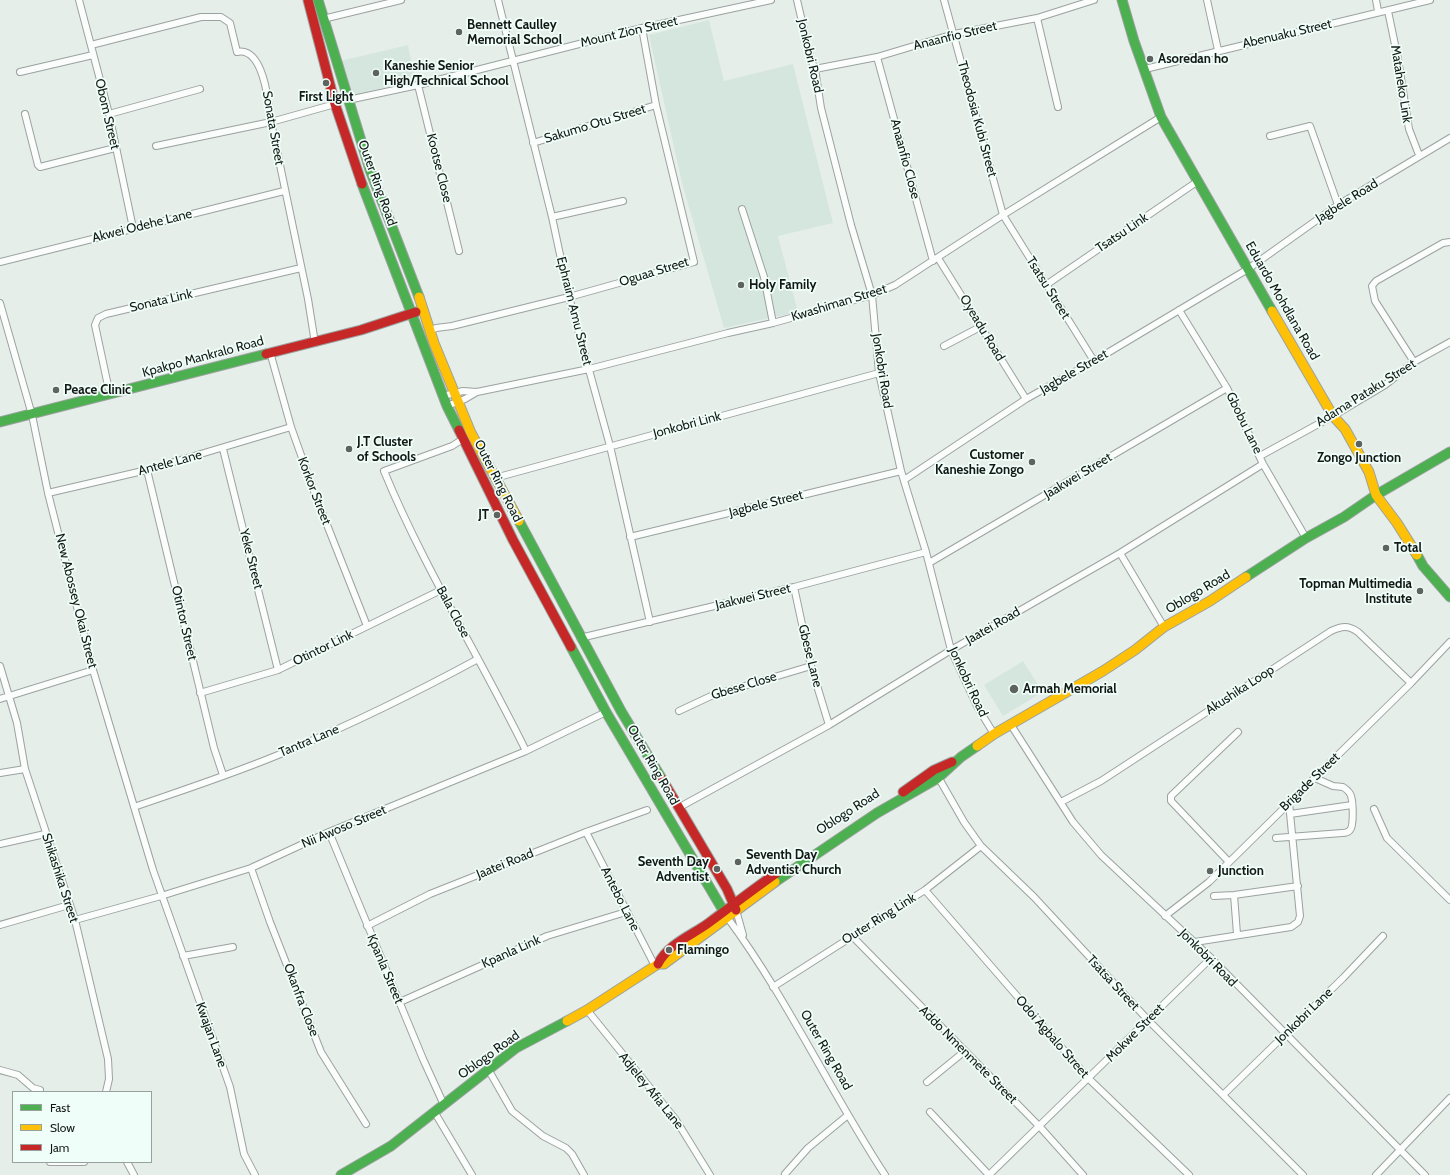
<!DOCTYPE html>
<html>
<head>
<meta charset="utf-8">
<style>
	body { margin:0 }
	#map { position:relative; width:1450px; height:1175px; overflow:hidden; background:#e6eeea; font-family:Cabin,sans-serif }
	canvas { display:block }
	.legend { position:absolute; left:12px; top:1091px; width:140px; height:72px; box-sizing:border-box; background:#effef8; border:1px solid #97a29e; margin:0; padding:5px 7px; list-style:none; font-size:12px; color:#131816 }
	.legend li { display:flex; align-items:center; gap:8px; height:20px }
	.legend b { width:20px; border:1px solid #97a29e }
</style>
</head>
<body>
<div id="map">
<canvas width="1450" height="1175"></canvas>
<ul class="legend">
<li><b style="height:5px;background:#4caf50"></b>Fast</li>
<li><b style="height:5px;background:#ffc107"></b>Slow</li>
<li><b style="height:5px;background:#c62828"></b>Jam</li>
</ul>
</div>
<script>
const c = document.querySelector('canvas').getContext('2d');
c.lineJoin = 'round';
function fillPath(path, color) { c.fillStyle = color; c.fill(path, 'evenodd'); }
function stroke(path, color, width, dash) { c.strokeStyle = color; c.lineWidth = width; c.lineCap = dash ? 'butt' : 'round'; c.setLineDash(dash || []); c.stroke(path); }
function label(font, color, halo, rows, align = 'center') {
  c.font = font + ' Cabin,sans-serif'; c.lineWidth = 3.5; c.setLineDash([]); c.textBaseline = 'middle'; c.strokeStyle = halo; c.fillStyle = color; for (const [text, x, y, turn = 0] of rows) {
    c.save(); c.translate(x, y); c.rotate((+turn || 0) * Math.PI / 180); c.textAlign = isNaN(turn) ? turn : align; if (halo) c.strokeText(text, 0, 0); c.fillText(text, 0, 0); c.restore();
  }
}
fillPath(new Path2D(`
	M709,20L724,81L793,64L833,223L778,236L798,312L724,328L682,183L649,35Z
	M408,45L415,80L351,96L340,61Z
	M1023,661L1043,692L1003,716L984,685Z`), '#d5e6df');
const street = new Path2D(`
	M79,0L109,114L133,228
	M498,0L552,217L569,297L610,446L650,622
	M797,0L811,60L815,69L821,108L851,225L872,295L879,373L901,471L926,552L951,650L978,708L994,734
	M944,0L1003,215L1094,361
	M1207,0L1218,50
	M1376,0L1378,11
	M1388,11L1398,59L1409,129L1419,155
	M1037,18L1058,107
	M323,19L401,0
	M91,45L201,17H221L230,23L237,52C264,46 269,105 271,122L308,299L315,343
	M877,57L933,261
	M815,69L877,57L954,34L1037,18L1094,0
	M1145,69L1430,0
	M20,72L93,55
	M418,85L459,251
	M348,100L418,85L642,28L771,0
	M25,114L38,165L40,167L115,148
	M109,114L200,89
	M1270,136L1310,126L1338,205
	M533,143L656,105
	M156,146L271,122L335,104
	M742,209L764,277L773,323
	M552,217L623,201
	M938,258L1026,399
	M0,262L284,191
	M1046,285L1198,181
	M0,303L32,415L48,493L93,670L153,870L230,1087L244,1154L255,1175
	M1179,310L1227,388L1263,464L1306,538
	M430,331L436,328L452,326L569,297L694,262L656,105L642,28
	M944,346L982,326
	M270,352L291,427L316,497L367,626
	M1414,362L1375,301L1372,286L1376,281L1443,243L1450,242
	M110,395L95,325L98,318L106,314L301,268
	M443,396L463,391L477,392L589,369L728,333L773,323L872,295L895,285L1003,215L1161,117
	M447,406L465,399L477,392
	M463,439L452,446L384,471C424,568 480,657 526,751
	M223,449L278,670
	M1260,456L1333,416L1385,385L1414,362L1450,342
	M147,470L214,748L223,775
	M495,478L879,373
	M904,480L1026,399L1094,361L1248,269L1338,205L1450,138
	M48,493L147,470L291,427
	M630,537L901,471
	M1120,553L1164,627
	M929,563L1227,388
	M794,587L811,666L829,725
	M580,638L794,587L926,552
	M0,666L17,723L25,769L75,920L108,1059L109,1079L106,1092
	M200,693L278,670L441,590
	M0,699L93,670
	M679,711L711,696L811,666
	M1011,725L1073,822L1101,855L1211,958L1425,1175
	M0,773L25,769
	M937,775L964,822L981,846L1034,897L1148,1020L1303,1175
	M1061,802L1101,781L1331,631C1342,626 1348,625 1358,632L1411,683
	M134,807C186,789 239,772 290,750C354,723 417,692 478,659
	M678,808L829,725L951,650L1120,553L1263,464
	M1374,809L1387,838L1450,900
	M1290,814L1352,805
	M329,832L423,1059L444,1105
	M586,832L655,966
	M1276,838L1342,833C1345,833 1348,833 1350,830C1354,826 1353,802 1351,796C1350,792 1346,789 1343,787L1333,786L1315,778
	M0,844L45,834
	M1229,862L1171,801V796L1238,732
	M251,868L270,922L321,1052L366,1124
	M925,890L1089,1079L1189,1175
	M1234,895L1237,934
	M1214,896L1234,895L1298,886
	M736,910L743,935
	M1165,916L1209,882L1411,683L1450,642
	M727,917C787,998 830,1091 885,1175
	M75,920L161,896L251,868L329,832L526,751L606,712
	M0,925L69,905
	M367,926L430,894L586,832L647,810
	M852,936L1040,1127L1083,1175
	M1195,942L1291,927L1298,922L1300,916L1289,803
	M183,956L233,947
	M773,987L925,890L981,846
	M400,1002L547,936L626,912
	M587,1010L676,1120L710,1175
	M488,1069L512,1111L543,1136L566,1148L572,1154L584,1175
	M0,1070L18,1075L33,1088L40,1090
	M927,1082L965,1051
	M1223,1095L1343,978L1383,936
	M930,1112L989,1175
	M435,1113L472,1175
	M50,1162H84
	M127,1162L134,1175
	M785,1174L808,1148L848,1115
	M989,1175L1211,958
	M1376,1175L1450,1098`);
const fast = new Path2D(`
	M318,0L370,170L419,297
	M1122,0L1134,41L1161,117L1272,311
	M362,184L447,406L459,430
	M0,422L266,354
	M519,521L621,711L662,779
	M1417,555L1423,566L1450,597
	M1246,577L1306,538L1344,517L1376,495L1450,452
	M571,647L606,712L727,917
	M775,882L877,813L938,778L961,757L977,746
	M341,1175L391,1146L516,1048L567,1021`);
const slow = new Path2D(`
	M419,297L434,343L471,433L519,521
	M1272,311L1333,416L1345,429L1369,472L1376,495L1397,523L1417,555
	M977,746L994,734L1103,671L1135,650L1164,627L1210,601L1246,577
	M567,1021L587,1010L658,964H664L775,882`);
const jam = new Path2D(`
	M308,0L335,104L362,184
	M266,354L361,330L416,312
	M459,430L513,540L571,647
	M662,779L727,889L736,910
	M903,792L934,770L952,762
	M658,964C669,943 693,935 710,922C733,905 755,888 778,872`);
stroke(street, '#9ba29f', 8);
stroke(fast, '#9ba29f', 11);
stroke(slow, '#9ba29f', 11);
stroke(jam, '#9ba29f', 11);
stroke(street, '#fbfcfc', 6);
stroke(fast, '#4caf50', 9);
stroke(slow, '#ffc107', 9);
stroke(jam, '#c62828', 9);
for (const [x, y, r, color] of [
	[459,32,4,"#5d6360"],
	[1150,59,4,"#5d6360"],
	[376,73,4,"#5d6360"],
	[326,83,4,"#5d6360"],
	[741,285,4,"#5d6360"],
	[56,390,4,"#5d6360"],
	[1359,444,4,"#5d6360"],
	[349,449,4,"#5d6360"],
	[1032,462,4,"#5d6360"],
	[497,515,4,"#5d6360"],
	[1386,548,4,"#5d6360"],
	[1420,591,4,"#5d6360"],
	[1014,689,5,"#5d6360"],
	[738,862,4,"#5d6360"],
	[717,869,4,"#5d6360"],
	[1210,871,4,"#5d6360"],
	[669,950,4,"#5d6360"]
]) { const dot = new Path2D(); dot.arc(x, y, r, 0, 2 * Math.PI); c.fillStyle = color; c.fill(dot); stroke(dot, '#effef8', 1.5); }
label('bold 13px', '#131816', '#effef8', [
	["Bennett Caulley",467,25],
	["Memorial School",467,40],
	["Asoredan ho",1158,59],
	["Kaneshie Senior",384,66],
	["High/Technical School",384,81],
	["First Light",326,97,"center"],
	["Holy Family",749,285],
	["Peace Clinic",64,390],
	["J.T Cluster",357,442],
	["of Schools",357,457],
	["Customer",1024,455,"right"],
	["Kaneshie Zongo",1024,470,"right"],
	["Zongo Junction",1359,458,"center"],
	["JT",489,515,"right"],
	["Total",1394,548],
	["Topman Multimedia",1412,584,"right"],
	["Institute",1412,599,"right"],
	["Armah Memorial",1023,689],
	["Seventh Day",746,855],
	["Adventist Church",746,870],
	["Seventh Day",709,862,"right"],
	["Adventist",709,877,"right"],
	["Junction",1218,871],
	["Flamingo",677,950]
], 'left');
label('13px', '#131816', '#effef8', [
	["Mount Zion Street",629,32,-13],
	["Abenuaku Street",1287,34,-13],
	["Anaanfio Street",955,36,-14],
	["Jonkobri Road",810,56,77],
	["Mataheko Link",1401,84,81],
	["Obom Street",107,114,77],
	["Theodosia Kubi Street",977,119,75],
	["Sakumo Otu Street",595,124,-17],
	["Sonata Street",273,128,80],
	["Anaanfio Close",905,159,75],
	["Kootse Close",439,168,76],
	["Outer Ring Road",377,183,70],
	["Jagbele Road",1347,201,-32],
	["Akwei Odehe Lane",142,226,-14],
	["Tsatsu Link",1122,233,-34],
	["Oguaa Street",654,272,-17],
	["Tsatsu Street",1048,288,58],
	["Sonata Link",161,301,-13],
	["Eduardo Mohdlana Road",1282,301,60],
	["Kwashiman Street",839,303,-17],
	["Ephraim Amu Street",574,311,76],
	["Oyeadu Road",982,328,59],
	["Kpakpo Mankralo Road",203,357,-15],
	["Jonkobri Road",882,371,81],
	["Jagbele Street",1074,372,-30],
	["Adama Pataku Street",1366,393,-32],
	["Gbobu Lane",1244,423,64],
	["Jonkobri Link",687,425,-15],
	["Antele Lane",170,463,-15],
	["Jaakwei Street",1078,476,-31],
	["Outer Ring Road",498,481,63],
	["Korkor Street",314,491,69],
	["Jagbele Street",766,504,-14],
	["Yeke Street",251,559,76],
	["Oblogo Road",1198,592,-31],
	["Jaakwei Street",753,597,-13],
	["New Abossey Okai Street",76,601,76],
	["Bala Close",453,612,62],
	["Otintor Street",184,623,77],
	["Jaatei Road",993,626,-30],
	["Otintor Link",323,648,-26],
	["Gbese Lane",810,656,76],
	["Jonkobri Road",968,682,65],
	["Gbese Close",744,686,-17],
	["Akushika Loop",1240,690,-33],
	["Tantra Lane",309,741,-23],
	["Outer Ring Road",653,765,60],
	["Brigade Street",1310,782,-44],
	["Oblogo Road",848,812,-33],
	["Nii Awoso Street",344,827,-23],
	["Jaatei Road",505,864,-22],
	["Shikashika Street",60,878,72],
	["Antebo Lane",620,899,63],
	["Outer Ring Link",879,919,-32],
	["Kpanla Link",511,952,-24],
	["Jonkobri Road",1208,958,45],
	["Kpanla Street",385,969,67],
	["Tsatsa Street",1113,983,47],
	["Okanfra Close",301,1000,69],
	["Jonkobri Lane",1304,1016,-44],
	["Mokwe Street",1135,1033,-45],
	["Kwajan Lane",211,1035,70],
	["Odoi Agbalo Street",1052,1037,49],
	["Outer Ring Road",826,1050,60],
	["Oblogo Road",489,1055,-36],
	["Addo Nmenmete Street",968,1055,45],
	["Adjeley Afia Lane",651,1091,51]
]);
</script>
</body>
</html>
